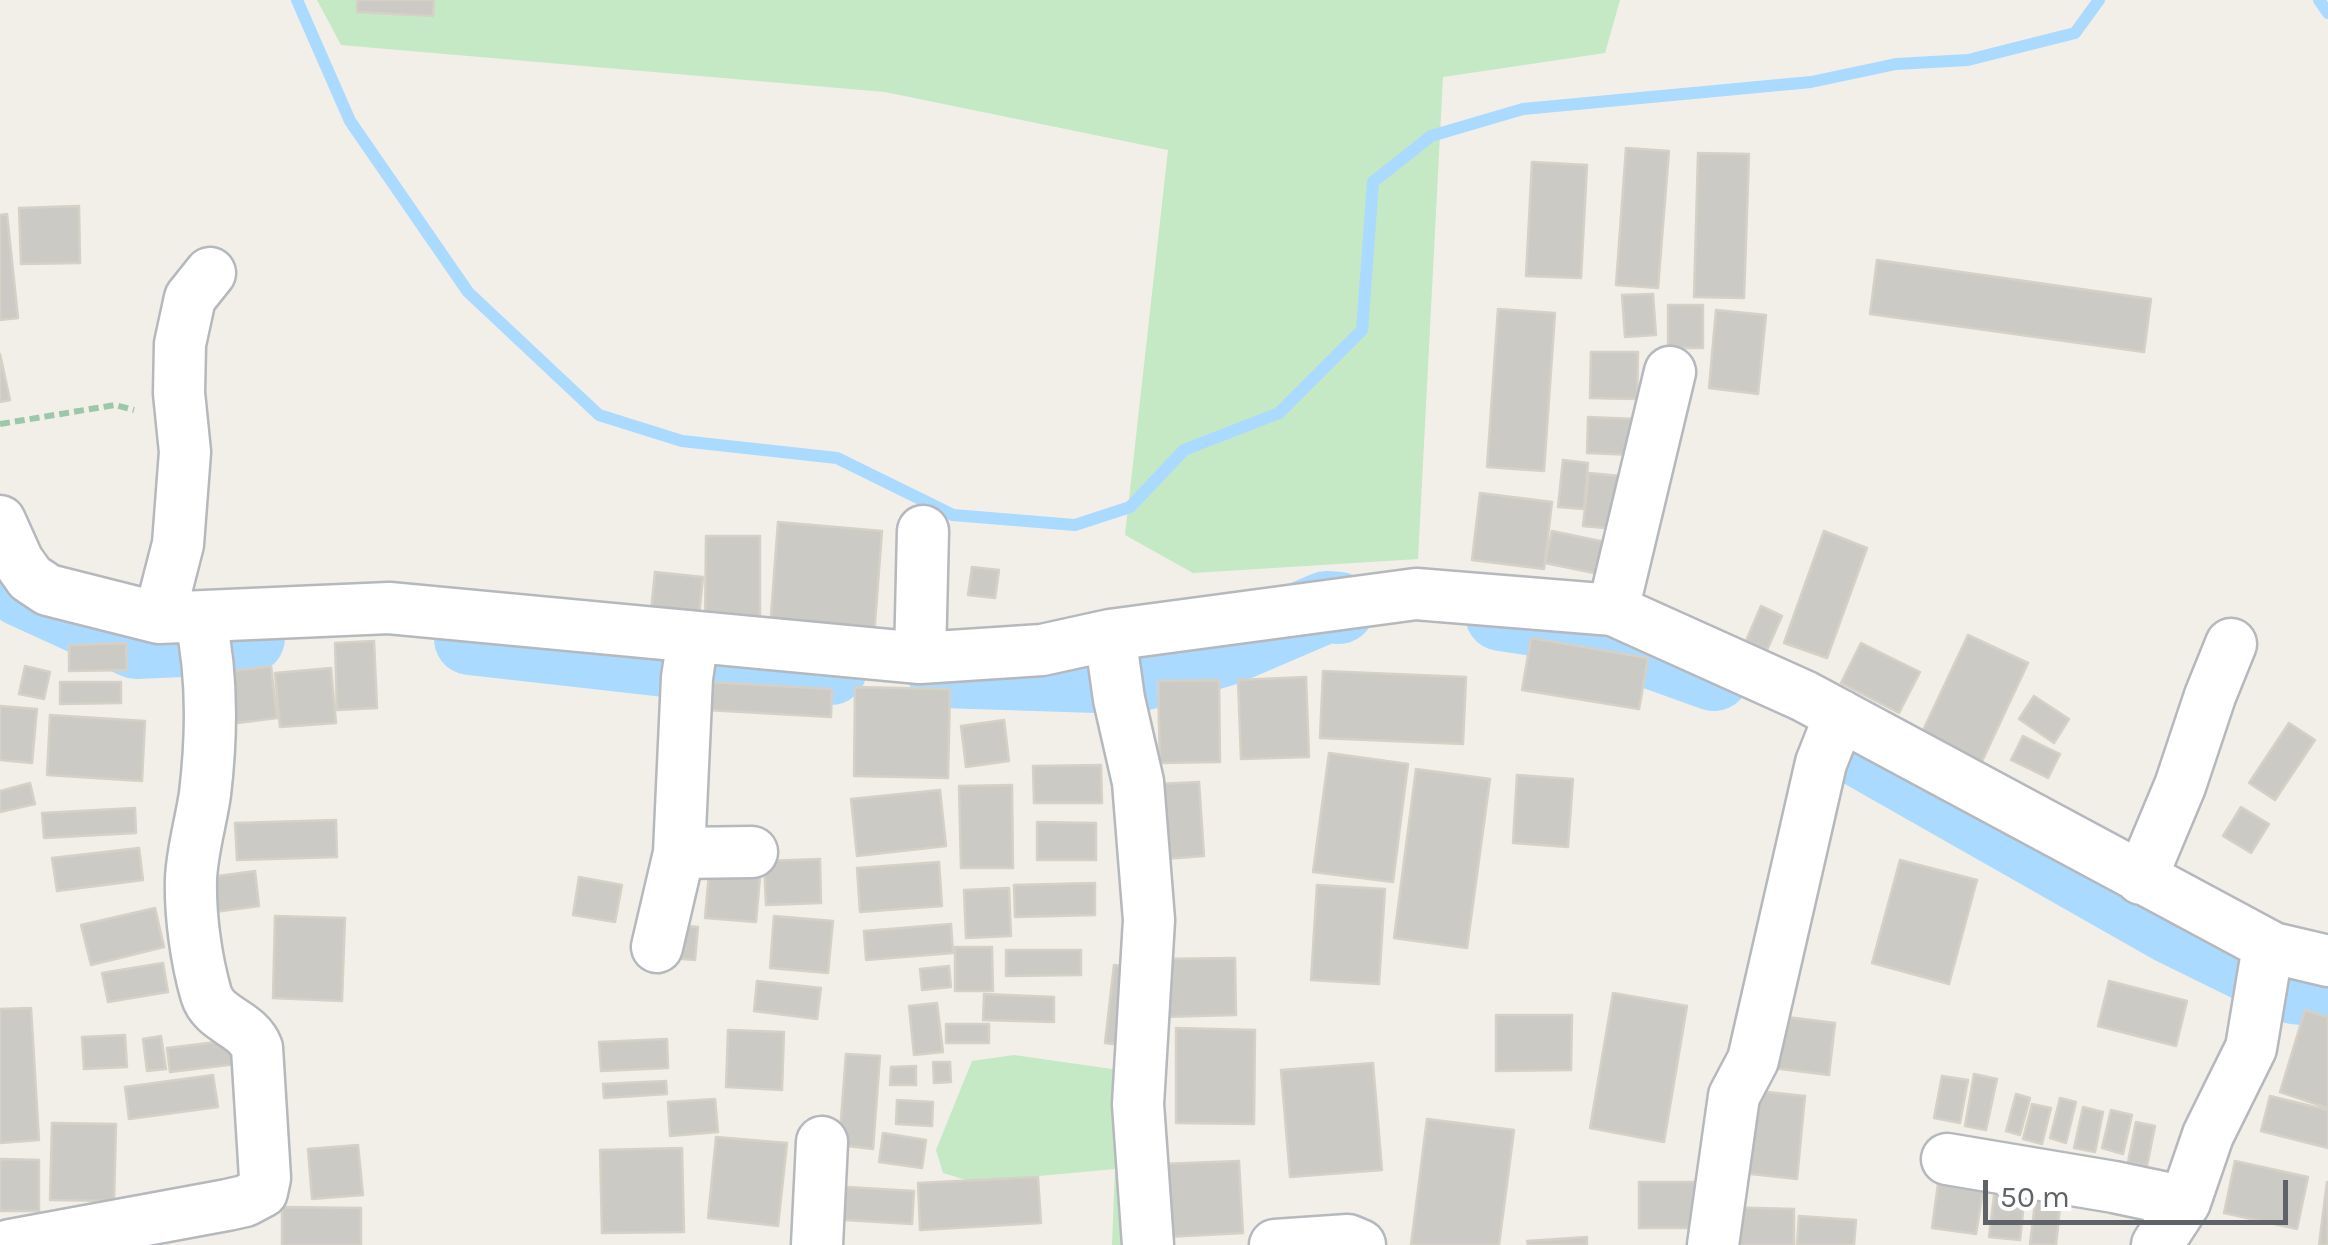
<!DOCTYPE html>
<html>
<head>
<meta charset="utf-8">
<style>
	body { margin:0 }
	#map { position:relative; width:2328px; height:1245px; overflow:hidden; background:#f1efe8; font-family:Karla,sans-serif }
	canvas { display:block }
	.scale { position:absolute; left:1983px; top:1180px; width:305px; height:45px; box-sizing:border-box; border:5px solid #5f6368; border-top:0; padding-left:12px; font-size:30px; line-height:35px; white-space:nowrap; color:#5f6368; -webkit-text-stroke:8px #fff; paint-order:stroke }
</style>
</head>
<body>
<div id="map">
<canvas width="2328" height="1245"></canvas>
<div class="scale">50 m</div>
</div>
<script>
const c = document.querySelector('canvas').getContext('2d');
c.lineJoin = 'round';
function fillPath(path, color) { c.fillStyle = color; c.fill(path, 'evenodd'); }
function stroke(path, color, width, dash) { c.strokeStyle = color; c.lineWidth = width; c.lineCap = dash ? 'butt' : 'round'; c.setLineDash(dash || []); c.stroke(path); }
fillPath(new Path2D(`
	M317,0H1620L1605,53L1443,77L1418,559L1193,573L1125,535L1168,150L885,92L341,45Z
	M1014,1055L1126,1071L1159,1245H1112L1115,1169L973,1182L943,1173L936,1150L972,1061Z`), '#c5e8c5');
stroke(new Path2D(`
	M297,0L350,121L468,292L599,415L682,441L837,458L953,515L1075,525L1130,507L1184,450L1279,413L1362,330L1373,182L1431,136L1523,109L1811,82L1896,64L1968,60L2075,33L2099,0
	M2319,0L2328,13`), '#aadaff', 12);
stroke(new Path2D(`
	M22,591L136,643L249,638
	M1501,615L1580,627L1714,675
	M470,639L692,664L831,669
	M943,672L1097,677L1145,674L1228,649L1326,607L1339,608
	M1849,745L2171,928L2293,988L2328,992`), '#aadaff', 72);
const building = new Path2D(`
	M357,0H434L433,16L357,12Z
	M1626,148L1669,151L1658,288L1616,285Z
	M1698,153L1749,154L1744,298L1694,297Z
	M1532,162L1587,165L1581,278L1526,276Z
	M79,206L80,263L21,264L19,208Z
	M7,214L18,318L0,320V215Z
	M1877,260L2151,299L2144,352L1870,314Z
	M1653,294L1656,335L1625,337L1622,295Z
	M1668,305H1703V348H1668Z
	M1498,309L1555,313L1544,471L1487,467Z
	M1716,310L1766,315L1758,394L1709,388Z
	M1591,352H1638L1637,399L1590,398Z
	M0,354L10,400L0,402Z
	M1588,417L1635,419L1634,455L1587,453Z
	M1563,460L1588,463L1584,509L1558,507Z
	M1589,473L1631,477L1625,530L1583,526Z
	M1480,493L1552,502L1544,569L1472,560Z
	M778,522L882,531L874,636L770,628Z
	M1552,531L1605,542L1599,574L1545,563Z
	M1824,531L1867,548L1827,658L1784,643Z
	M706,536H760V629L705,628Z
	M972,567L999,570L995,598L968,595Z
	M655,572L703,577L698,625L650,620Z
	M1761,606L1782,616L1767,650L1746,641Z
	M1968,635L2028,663L1978,770L1918,741Z
	M1531,638L1648,658L1639,709L1522,690Z
	M374,641L377,708L337,710L335,643Z
	M126,643L127,670L69,671V645Z
	M1861,643L1920,672L1899,713L1841,683Z
	M25,666L50,672L44,699L19,694Z
	M271,666L277,718L222,725L216,673Z
	M331,668L336,723L280,727L275,673Z
	M1323,671L1466,677L1463,744L1320,738Z
	M1306,677L1309,757L1241,759L1238,680Z
	M1219,680L1220,762L1160,763L1158,681Z
	M691,681L832,689L831,717L689,709Z
	M60,682H121V703L60,704Z
	M855,687L950,689L948,778L854,776Z
	M2034,696L2069,719L2054,743L2019,719Z
	M0,706L37,709L32,763L0,760Z
	M50,715L145,721L142,781L47,775Z
	M1004,720L1009,761L966,767L961,726Z
	M2289,723L2315,740L2275,800L2249,783Z
	M2023,736L2060,754L2048,778L2011,760Z
	M1329,753L1408,764L1393,882L1313,872Z
	M1101,765L1102,803H1034L1033,766Z
	M1416,769L1490,779L1467,948L1394,938Z
	M1517,775L1573,779L1568,847L1513,843Z
	M1199,782L1204,856L1164,859L1158,784Z
	M30,783L35,804L0,812V791Z
	M1012,785L1013,868H961L959,786Z
	M940,790L946,846L857,856L851,799Z
	M2241,807L2269,824L2251,853L2223,836Z
	M135,808L136,833L44,838L42,813Z
	M336,820L337,857L237,860L235,823Z
	M1037,822L1096,823V860H1037Z
	M139,848L143,880L57,891L52,858Z
	M820,859L821,903L766,905L764,861Z
	M1900,860L1977,880L1949,984L1872,963Z
	M710,861L761,866L756,922L705,918Z
	M939,862L942,906L860,912L857,868Z
	M255,871L259,906L207,913L203,878Z
	M579,877L622,885L615,922L573,915Z
	M1095,883V915L1015,917L1014,885Z
	M1317,885L1385,889L1379,984L1311,980Z
	M1009,888L1011,936L966,938L964,890Z
	M155,908L164,947L91,965L81,925Z
	M275,916L345,918L342,1001L273,998Z
	M774,916L833,921L828,973L770,968Z
	M951,924L953,953L866,960L864,931Z
	M686,926L698,927L695,960L682,959Z
	M955,947H992L993,991H955Z
	M1006,950H1081V975L1006,976Z
	M1235,958L1236,1015L1160,1017L1159,959Z
	M163,963L168,992L108,1002L102,973Z
	M1114,965L1146,969L1136,1047L1105,1043Z
	M949,966L951,987L922,990L920,969Z
	M757,981L821,988L817,1019L754,1011Z
	M2109,981L2187,1001L2176,1046L2098,1026Z
	M1613,993L1687,1006L1664,1142L1590,1128Z
	M984,994L1054,997V1022L983,1020Z
	M937,1003L943,1052L914,1055L909,1006Z
	M31,1008L39,1140L0,1143V1009Z
	M2305,1010L2328,1017V1108L2280,1092Z
	M1496,1015H1572L1571,1070L1496,1071Z
	M1771,1015L1835,1023L1829,1075L1765,1067Z
	M946,1024H989V1043H946Z
	M1176,1028L1255,1030L1254,1124L1176,1123Z
	M728,1030L784,1032L782,1090L726,1087Z
	M125,1035L127,1067L84,1069L82,1037Z
	M161,1036L166,1069L147,1071L143,1039Z
	M250,1038L253,1062L170,1072L167,1048Z
	M667,1039L668,1068L601,1071L599,1042Z
	M846,1054L880,1056L873,1149L839,1145Z
	M933,1062H950L951,1082L934,1083Z
	M1373,1063L1382,1170L1290,1177L1281,1070Z
	M916,1066V1085H890L891,1067Z
	M1974,1074L1997,1079L1986,1130L1965,1126Z
	M213,1075L218,1107L129,1119L125,1087Z
	M1942,1076L1968,1080L1960,1123L1934,1118Z
	M666,1081L667,1094L604,1098L603,1084Z
	M1749,1090L1805,1096L1797,1179L1742,1173Z
	M2016,1094L2030,1098L2020,1135L2006,1131Z
	M2270,1096L2328,1110V1148L2261,1131Z
	M2060,1098L2076,1102L2066,1143L2050,1138Z
	M715,1099L718,1132L670,1136L668,1102Z
	M897,1100L933,1102L932,1126L896,1124Z
	M2032,1104L2051,1108L2042,1144L2023,1139Z
	M2083,1107L2103,1112L2095,1152L2074,1148Z
	M2111,1110L2132,1115L2123,1154L2102,1148Z
	M1427,1119L1514,1130L1499,1245H1411Z
	M2136,1122L2155,1126L2147,1166L2128,1162Z
	M52,1123L116,1124L114,1201L50,1200Z
	M883,1133L926,1140L922,1168L879,1162Z
	M716,1137L787,1143L778,1226L708,1218Z
	M358,1145L363,1195L312,1199L308,1149Z
	M682,1148L684,1232L602,1233L600,1150Z
	M0,1159L39,1160V1211H0Z
	M1239,1161L1243,1233L1166,1237L1162,1164Z
	M2235,1161L2308,1177L2297,1229L2224,1213Z
	M1038,1177L1041,1223L920,1230L918,1183Z
	M1639,1182H1696L1697,1228H1639Z
	M2327,1182L2328,1245H2319Z
	M1938,1184L1983,1190L1976,1234L1932,1228Z
	M830,1186L914,1191L912,1224L828,1219Z
	M1995,1188L2025,1192L2020,1240L1989,1237Z
	M2036,1195L2061,1198L2056,1245L2030,1244Z
	M282,1207L361,1208V1245H282Z
	M1721,1207L1794,1209V1245H1720Z
	M1799,1216L1856,1220L1854,1245H1797Z
	M1587,1237V1245H1528L1527,1241Z`);
fillPath(building, '#cccac5');
stroke(building, '#d6d1c6', 2.5);
const minor = new Path2D(`
	M0,521L18,561L30,578L48,590L159,618L389,608L920,658L1042,650L1110,635L1416,594L1613,610L1804,696L2273,948L2328,961
	M1613,610L1670,372
	M159,618L178,544L185,452L179,393L180,344L190,298L210,273
	M1110,635L1119,699L1138,782L1149,920L1138,1104L1148,1245
	M920,658L923,531
	M679,853L752,852
	M2141,879L2180,786L2210,696L2231,644
	M657,947L679,853L687,678L693,638
	M1947,1159L2114,1187L2185,1202
	M10,1245L227,1205L245,1201L262,1192L265,1178L257,1048C247,1022 214,1021 206,994C196,959 190,915 191,879C192,851 201,822 205,794C212,735 213,675 200,617
	M817,1245L822,1142
	M1275,1245L1348,1240L1360,1245
	M1713,1245L1734,1096L1753,1060L1821,763L1840,715
	M2157,1245L2185,1202L2208,1135L2251,1048L2265,964L2273,948`);
stroke(minor, '#b5b8bc', 55);
stroke(new Path2D(`
	M0,424L115,405L134,410`), '#9cc7a9', 6, [10, 5]);
stroke(minor, '#fff', 50);
</script>
</body>
</html>
